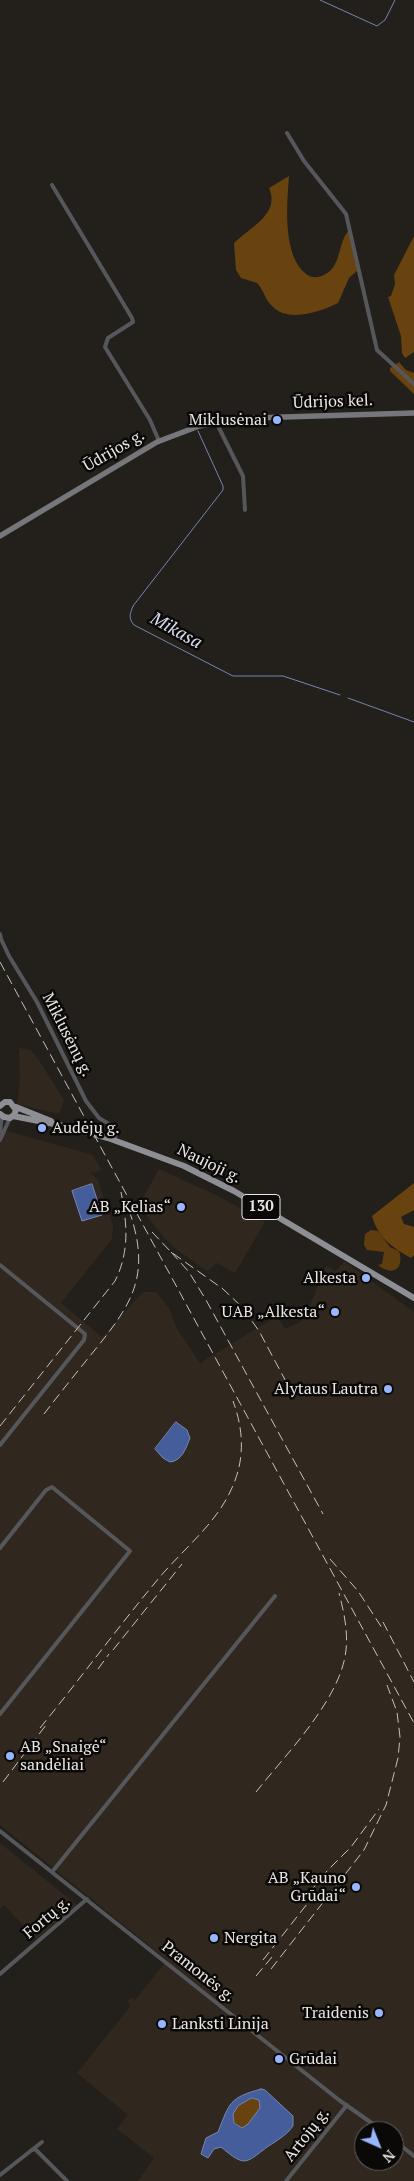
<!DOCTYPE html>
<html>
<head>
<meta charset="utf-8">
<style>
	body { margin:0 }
	#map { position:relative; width:414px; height:2181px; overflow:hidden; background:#231f1b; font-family:"PT Serif",serif }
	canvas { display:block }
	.north { position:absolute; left:354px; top:2121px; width:50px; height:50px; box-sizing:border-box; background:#0b0908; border:1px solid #646260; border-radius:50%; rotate:136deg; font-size:14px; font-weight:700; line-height:20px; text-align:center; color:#eae7e4 }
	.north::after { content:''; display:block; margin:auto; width:18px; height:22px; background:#97b6fd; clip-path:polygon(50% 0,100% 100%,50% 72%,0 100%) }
</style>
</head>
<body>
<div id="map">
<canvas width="414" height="2181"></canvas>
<div class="north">N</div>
</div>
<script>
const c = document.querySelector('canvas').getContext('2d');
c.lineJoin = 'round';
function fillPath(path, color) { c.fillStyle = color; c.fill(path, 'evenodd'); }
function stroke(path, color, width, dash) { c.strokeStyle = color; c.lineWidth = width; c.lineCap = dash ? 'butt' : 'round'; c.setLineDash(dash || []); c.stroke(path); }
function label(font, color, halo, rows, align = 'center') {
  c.font = font + ' "PT Serif",serif'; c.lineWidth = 5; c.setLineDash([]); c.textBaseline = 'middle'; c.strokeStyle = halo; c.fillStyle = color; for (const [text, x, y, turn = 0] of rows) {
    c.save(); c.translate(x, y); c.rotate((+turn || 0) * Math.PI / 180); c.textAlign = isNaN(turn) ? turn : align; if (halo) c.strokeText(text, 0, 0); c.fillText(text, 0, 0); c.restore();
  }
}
fillPath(new Path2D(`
	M19,1048L31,1050L39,1060L64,1100L59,1114L17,1104L20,1080Z
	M0,1129L93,1155L101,1170L94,1173L90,1172L98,1180L113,1226L112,1239L61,1303L102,1337L143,1292H156L169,1308L176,1327L200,1363L277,1316L285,1329L304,1320L326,1266L336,1271L344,1261L414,1312V2181H138L154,2158L117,2129L128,2115L77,2073L129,2008L130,2004L127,2002L131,1997L135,2000L167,1960L0,1825ZM364,2131H394V2161H364Z
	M159,1169L218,1196L265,1222L235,1273L217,1263L207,1271L176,1249L164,1238L139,1205Z
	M0,1843L77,1905L36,1939L4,1905L0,1909Z`), '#30281f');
fillPath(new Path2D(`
	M371,1230L378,1231L390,1247L399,1251C405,1269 392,1277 378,1265L382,1264L384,1252L367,1250L364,1245L365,1234Z`), '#603d0e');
fillPath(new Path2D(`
	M289,176C287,203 282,255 306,274C314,280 323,277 330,271C341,261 340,237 349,231L358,270L349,278L338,303C320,312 288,323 272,306C265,300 264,290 257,283L241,278L236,270L234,243C249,228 281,214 269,188Z
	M414,236V352L405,358L402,353L401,336L388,297L391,296L395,284L394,275Z
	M399,362L406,370L414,373V394L390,371V368Z
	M414,1183V1210L401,1217L404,1224L414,1227V1255L411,1258C392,1247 378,1238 372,1216Z
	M252,2098L259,2100L260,2109L248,2125L242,2128L234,2122L233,2114L238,2106Z`), '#68430f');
const water = new Path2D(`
	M92,1184L102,1215L82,1221L72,1191Z
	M176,1422L187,1430L190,1438C186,1448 182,1461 170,1462L163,1458L155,1449Z
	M261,2089L265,2090L293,2116V2126L289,2131C283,2137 275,2142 267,2147C245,2164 245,2167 221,2147L214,2149L208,2158L201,2154L206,2138L218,2132C230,2102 229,2098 261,2089ZM252,2098L259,2100L260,2108L248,2124L242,2128L234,2123L233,2114L238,2106Z`);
fillPath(water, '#455d9a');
stroke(water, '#7686b0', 1);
stroke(new Path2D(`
	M320,0L377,26L385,20L395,0
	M198,431L223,486V490L133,606C130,614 128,618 134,625L227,673L233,676H283L340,695
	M348,698L414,722`), '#7686b0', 1);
stroke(new Path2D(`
	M287,133L304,161L346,214L377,350L414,384
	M52,185L132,318L133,322L108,338L105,347L150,420L159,441
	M216,422L243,476L245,510
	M0,934L1,939L9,956L37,1002L86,1101L99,1118L114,1127L116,1133L114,1140
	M0,1132L2,1116
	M0,1140L10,1118
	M0,1265L85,1334L84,1340L0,1445
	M0,1548L46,1490L52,1487L130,1551L0,1714
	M0,1831L339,2100L383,2131
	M52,1872L275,1596
	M0,1974L87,1899
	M394,2140L414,2156
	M32,2150L35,2149L67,2181
	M0,2175L42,2142
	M286,2181L347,2105`), '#56575a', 4);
stroke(new Path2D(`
	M0,536L157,442L199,426L252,418L414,413`), '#75777b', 5.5);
stroke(new Path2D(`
	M0,1106L5,1102H10L16,1110L14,1115L10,1118L4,1117L0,1114
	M16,1107L51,1121
	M13,1116L59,1125L108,1138L184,1166L234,1191L414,1298`), '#8d8f95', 6);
stroke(new Path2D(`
	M0,962L414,1723
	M152,1232L171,1252L223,1289L242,1307L259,1331L291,1391
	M171,1252L189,1272L206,1300L323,1514
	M44,1414C60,1393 77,1372 94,1351C132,1304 151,1276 130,1213
	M0,1426L115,1281C130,1251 127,1223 121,1192
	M330,1559L358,1591L384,1631
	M383,1622L414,1682
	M113,1650L182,1564
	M98,1669L109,1654
	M40,1728C80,1679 118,1627 159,1578C185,1547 219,1522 234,1483C245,1456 243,1428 233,1401
	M3,1782L46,1725
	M256,1792C286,1754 341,1699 346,1650C348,1631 344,1612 339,1593
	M302,1902L326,1872L351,1847L379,1809
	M263,1960L311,1899
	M271,1969L364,1850L386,1805L398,1758L400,1737L397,1712L387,1685
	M256,1976L272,1957`), '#c5c1be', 1, [10, 5]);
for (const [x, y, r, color] of [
	[277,420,5,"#97b6fd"],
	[42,1128,5,"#97b6fd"],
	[181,1207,5,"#97b6fd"],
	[366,1278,5,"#97b6fd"],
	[335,1312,5,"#97b6fd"],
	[388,1389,5,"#97b6fd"],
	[10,1756,5,"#97b6fd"],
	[356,1887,5,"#97b6fd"],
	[214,1938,5,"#97b6fd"],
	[379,2013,5,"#97b6fd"],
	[162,2024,5,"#97b6fd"],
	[279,2059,5,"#97b6fd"]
]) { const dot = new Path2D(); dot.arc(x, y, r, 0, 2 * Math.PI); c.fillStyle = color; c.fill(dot); stroke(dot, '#0b0908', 2); }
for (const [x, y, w] of [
	[261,1207,38]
]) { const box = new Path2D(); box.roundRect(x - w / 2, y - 12.5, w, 25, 4); c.fillStyle = '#0b0908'; c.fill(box); stroke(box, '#eae7e4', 1); }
label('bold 15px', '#eae7e4', null, [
	["130",261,1207]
]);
label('16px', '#eae7e4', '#0b0908', [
	["Ūdrijos kel.",333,402,-2],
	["Ūdrijos g.",114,451,-30],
	["Miklusėnų g.",67,1035,63],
	["Naujoji g.",209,1164,26],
	["Fortų g.",47,1918,-40],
	["Pramonės g.",198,1972,38],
	["Artojų g.",307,2135,-52]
]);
label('16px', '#eae7e4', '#0b0908', [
	["Miklusėnai",267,420],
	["Audėjų g.",52,1128,"left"],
	["AB „Kelias“",171,1207],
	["Alkesta",356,1278],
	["UAB „Alkesta“",325,1312],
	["Alytaus Lautra",378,1389],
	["AB „Snaigė“",20,1747,"left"],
	["sandėliai",20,1765,"left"],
	["AB „Kauno",346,1878],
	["Grūdai“",346,1896],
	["Nergita",224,1938,"left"],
	["Traidenis",369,2013],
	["Lanksti Linija",172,2024,"left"],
	["Grūdai",289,2059,"left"]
], 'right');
label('italic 18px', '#d5ddef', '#0b0908', [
	["Mikasa",176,631,29]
]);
</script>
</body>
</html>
